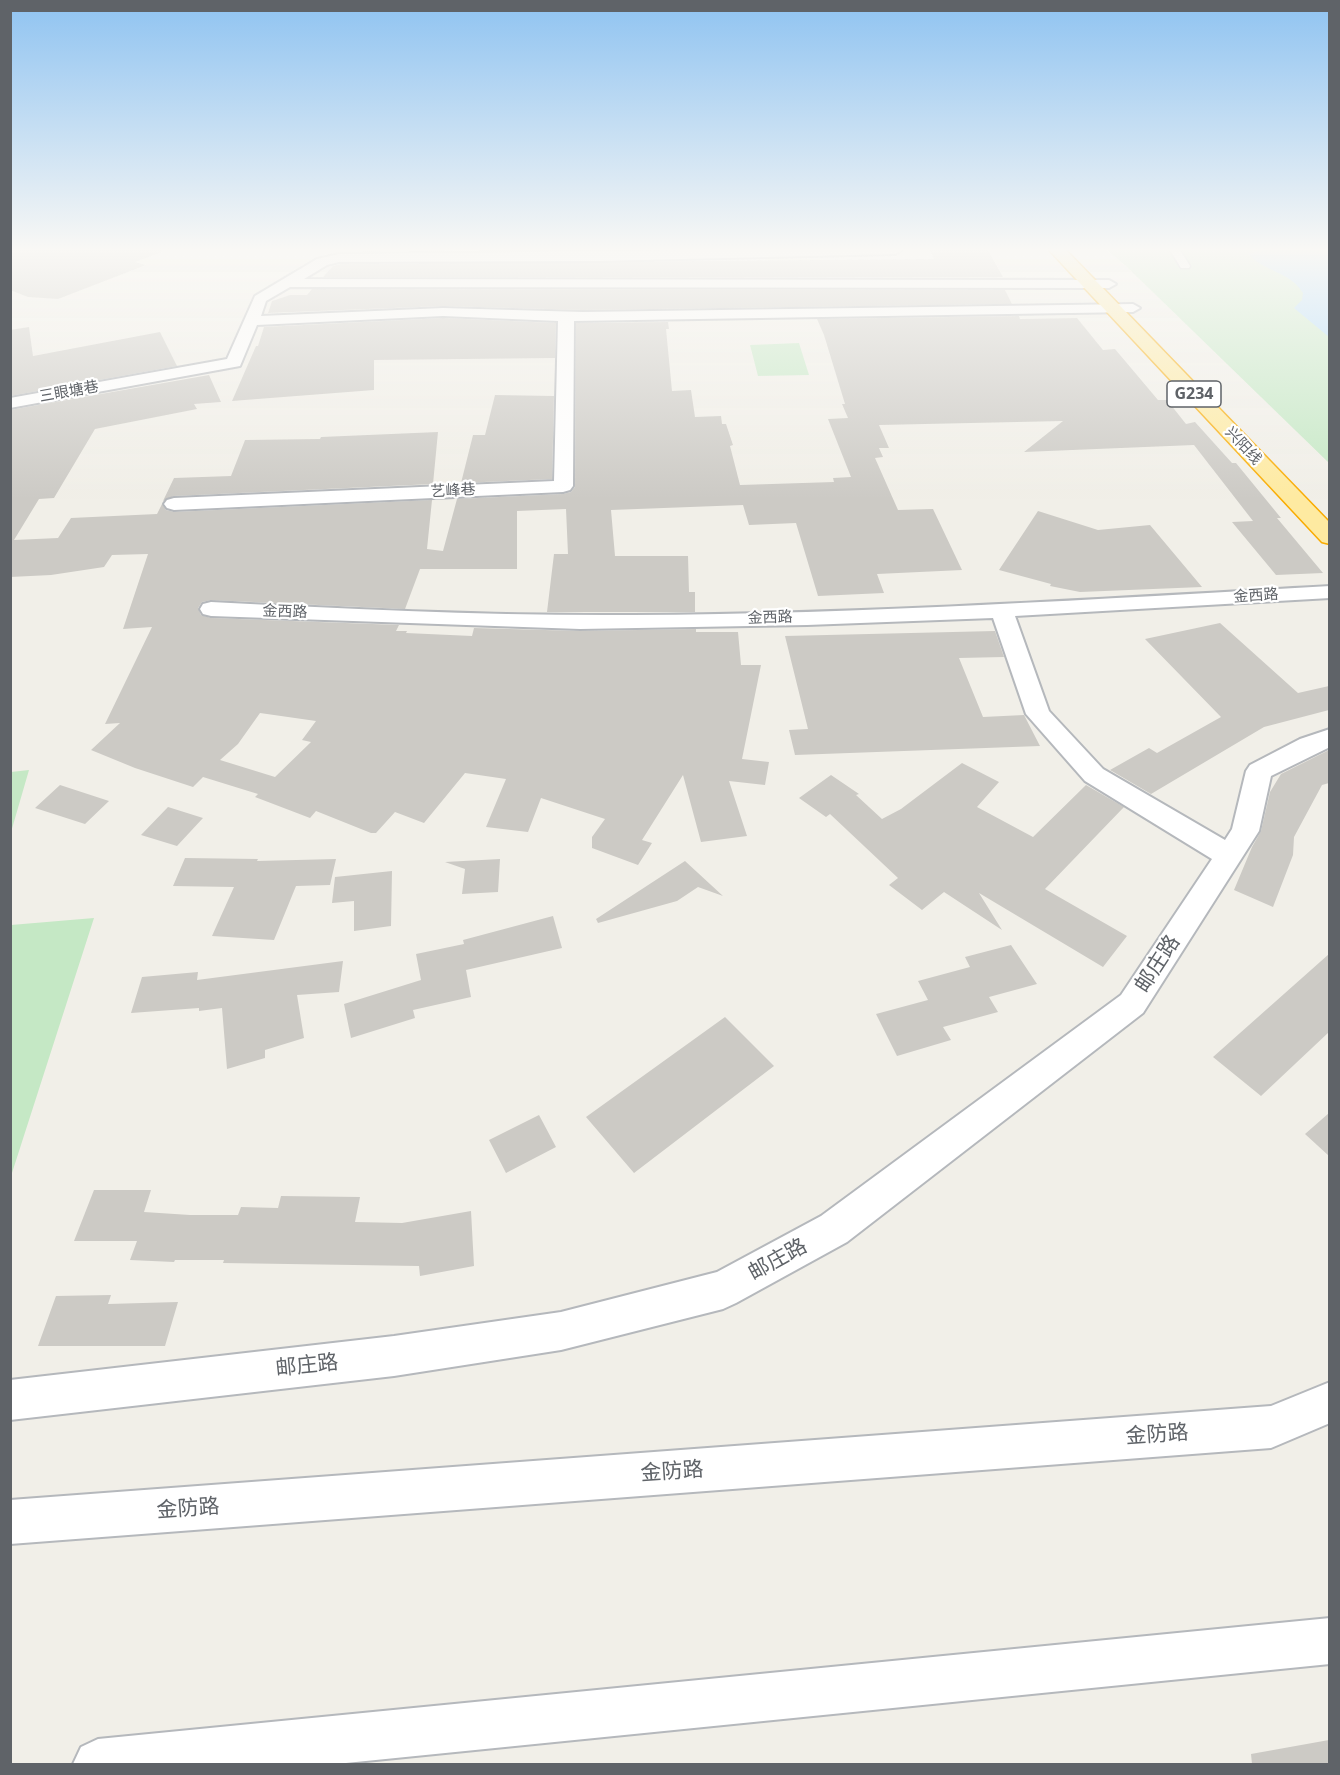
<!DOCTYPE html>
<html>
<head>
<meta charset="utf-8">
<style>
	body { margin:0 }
	#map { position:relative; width:1340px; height:1775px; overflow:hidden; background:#f1efe8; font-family:"Noto Sans",sans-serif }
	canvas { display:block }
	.frame { position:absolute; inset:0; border:12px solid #5f6368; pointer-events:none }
</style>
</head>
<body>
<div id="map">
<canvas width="1340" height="1775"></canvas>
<div class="frame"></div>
</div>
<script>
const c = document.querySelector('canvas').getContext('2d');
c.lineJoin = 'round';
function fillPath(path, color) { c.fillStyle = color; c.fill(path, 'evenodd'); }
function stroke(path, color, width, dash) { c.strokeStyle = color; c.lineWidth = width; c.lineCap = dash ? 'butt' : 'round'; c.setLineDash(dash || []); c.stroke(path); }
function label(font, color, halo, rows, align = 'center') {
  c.font = font + ' "Noto Sans","Noto Sans SC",sans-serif'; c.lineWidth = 4.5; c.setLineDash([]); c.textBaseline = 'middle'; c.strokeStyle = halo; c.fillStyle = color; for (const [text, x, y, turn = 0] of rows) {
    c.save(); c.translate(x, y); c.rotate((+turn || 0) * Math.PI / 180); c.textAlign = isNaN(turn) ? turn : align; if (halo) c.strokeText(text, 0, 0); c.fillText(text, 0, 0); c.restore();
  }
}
fillPath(new Path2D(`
	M1107,250H1329V463L1126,266Z
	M799,343L809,375L758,376L750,345Z
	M29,770L11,832V772Z
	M94,918L11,1176V925Z`), '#c5e8c5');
fillPath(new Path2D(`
	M1266,250H1329V337L1294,308L1302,300L1303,293C1290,271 1263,272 1248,253Z`), '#aadaff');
fillPath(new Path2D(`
	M10,250H162V252L135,262L146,265L58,299L28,297L10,290Z
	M930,250H988L1003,277H323L333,266L341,264L934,259Z
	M312,289L1005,290L1012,304L583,310L443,306L268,313L272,301L290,295H307Z
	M1019,316L1020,319L1077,318L1103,350L1115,349L1158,400H1167L1186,424L1195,422L1232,463H1236L1281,518H1277L1323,573L1276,575L1232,522L1253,521L1194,445L1024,452L1063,421L879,425L889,448H879L883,457L875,458L898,510L933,509L962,570L877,574L884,593L818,596L796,523L749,525L743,505L611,510L615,556H688L689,592H695V612H547L554,554H568L566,509L517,511V569H420L405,609L211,600L202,602L198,608L201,615L211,618L399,625L396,631H407L406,633L472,636L474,628L580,631L696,629V632H738L741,665H761L742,759L769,762L765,785L729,781L747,836L701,842L683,775L642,840L652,843L638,865L592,848V837L605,819L541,798L528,832L486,827L506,779L465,773L424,823L395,812L376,833H371L316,811L310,818L255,797L258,794L203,777L193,787L135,768L91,750L120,723L105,724L152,627L123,629L148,554L112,555L104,567L51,575L10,577V410L209,375L221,402L194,404L197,409L95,429L54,498L39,499L14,540L58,538L71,518L157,514L162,504L166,510L174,512L432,500L427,549L443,551L457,499L563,494L571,492L575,487L576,323L668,322L669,329H666L672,391L691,390L695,417L721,416L722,424H726L733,445L730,446L740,485L834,482L833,478L851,477L828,419L848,418L842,404H845L824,335L817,319ZM260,713L316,721L302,740L311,742L275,777L220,760L238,744Z
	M443,318L556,323L555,358L374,360V390L232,401L256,346H258L264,327Z
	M29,327L33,356L160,332L177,366L10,396V330Z
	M495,395L554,396L552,479L461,483L473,435H485Z
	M438,432L433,484L174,496L163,501L174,478L231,476L245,440L320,439L321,437Z
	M1038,511L1098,530L1150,525L1202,587L1080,592L1050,586L1051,584L999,570Z
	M1220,623L1298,693L1329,686V710L1264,727L1151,794L1110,770L1149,748L1157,753L1221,717L1145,639Z
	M995,631L1004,657L959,658L983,717L1024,715L1040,746L795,755L789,730L808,729L785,636Z
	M1329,750V783L1322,785L1294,837L1293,855L1273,907L1234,890L1252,847L1261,831L1270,792L1281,774Z
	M962,763L999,782L977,807L1033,837L1086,785L1124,807L1045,889L1127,936L1103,967L979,893L1002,930L944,892L922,910L889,885L898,878L830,814L826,817L799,798L831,775L859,794L856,795L882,819L901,809Z
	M60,785L109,801L85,824L35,808Z
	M168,807L203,818L177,846L141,835Z
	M185,858L258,859L257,861L336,859L330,885L296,886L274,940L212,936L234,887L173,886Z
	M500,859L498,892L462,894L465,869L445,862Z
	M685,861L723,896L698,887L677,901L598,923L596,919Z
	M392,871L391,926L354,931V901L332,903L335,877Z
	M553,916L562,948L466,970L471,997L413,1010L415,1018L351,1038L344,1004L421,980L416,954L464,944L463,940Z
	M1011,945L1037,984L989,997L998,1012L943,1027L951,1040L897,1056L876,1014L928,1000L918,981L970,967L965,957Z
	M1329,954V1032L1261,1096L1213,1057Z
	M343,961L339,992L297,995L304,1038L265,1050V1058L227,1069L222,1008L199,1011V1008L131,1013L142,977L198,972L197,980Z
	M725,1017L774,1066L634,1173L586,1117Z
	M1329,1113V1156L1305,1134Z
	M539,1115L556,1147L506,1173L489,1140Z
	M94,1190H151L144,1212L190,1215H238L241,1207L278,1208L281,1196L360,1197L355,1222L402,1223L471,1211L474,1266L420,1276L419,1266L223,1263L224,1260H175L174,1262L130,1260L137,1241H74Z
	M111,1295L108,1304L178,1302L165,1346H38L56,1296Z
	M1329,1740V1764H1252L1251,1754Z`), '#cccac5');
const pedestrian = new Path2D(`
	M1170,250H1180L1190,266L1189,268H1181Z`);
const minor = new Path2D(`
	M709,250H902L895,254L597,261L339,262L327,265L304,279L1109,280L1116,284L1109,288L290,287L266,301L261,316L443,308L583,312L1133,304L1140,308L1133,312L574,321L573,486L570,490L563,492L174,510L167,508L164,504L167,500L174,498L554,481L558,321L443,316L257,325L240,366L10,408V398L227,359L255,296L317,259L339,254Z
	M1330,586V598L1015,616L1049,711L1103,769L1225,840L1232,829L1246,771L1250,765L1300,739L1330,729V747L1271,776L1259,831L1143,1013L847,1242L736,1303L723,1309L561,1350L394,1376L10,1420V1380L394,1336L561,1312L717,1272L821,1216L1121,995L1212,859L1085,781L1026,714L993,618L807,625L580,629L211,616L203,614L200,609L203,604L211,602C351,609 492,616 633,615C865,614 1097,599 1330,586Z
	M1330,1382V1423L1271,1448L10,1544V1500L1271,1406Z
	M1330,1618V1664L336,1764H73L81,1747L98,1739Z`);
const trunk = new Path2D(`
	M1049,250H1066L1330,523V544L1322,542Z`);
stroke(pedestrian, '#b5b8bc', 3);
stroke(minor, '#b5b8bc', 4);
stroke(trunk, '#f9ab00', 3);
fillPath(pedestrian, '#fff');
fillPath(minor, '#fff');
fillPath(trunk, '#feeaa1');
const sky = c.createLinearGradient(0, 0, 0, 499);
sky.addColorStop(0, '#8fc3f1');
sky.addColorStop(0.5, '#f9f8f5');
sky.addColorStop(1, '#f9f8f500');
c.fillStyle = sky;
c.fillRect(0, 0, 1340, 499);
label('15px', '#5f6368', '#fff', [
	["三眼塘巷",69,392,-10],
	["兴阳线",1243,446,47],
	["艺峰巷",453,491,-3],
	["金西路",1256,596,-4],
	["金西路",285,612,2],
	["金西路",770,618,-2]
]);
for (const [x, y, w] of [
	[1194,394,54]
]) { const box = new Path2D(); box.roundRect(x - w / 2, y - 13, w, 26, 4.5); c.fillStyle = '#fff'; c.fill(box); stroke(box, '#5f6368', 1.5); }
label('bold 16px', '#5f6368', null, [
	["G234",1194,394]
]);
label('21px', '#5f6368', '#fff', [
	["邮庄路",1158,964,-57],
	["邮庄路",778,1260,-29],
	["邮庄路",307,1366,-6],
	["金防路",1157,1435,-4],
	["金防路",672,1472,-4],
	["金防路",188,1509,-4]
]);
</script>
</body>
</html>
